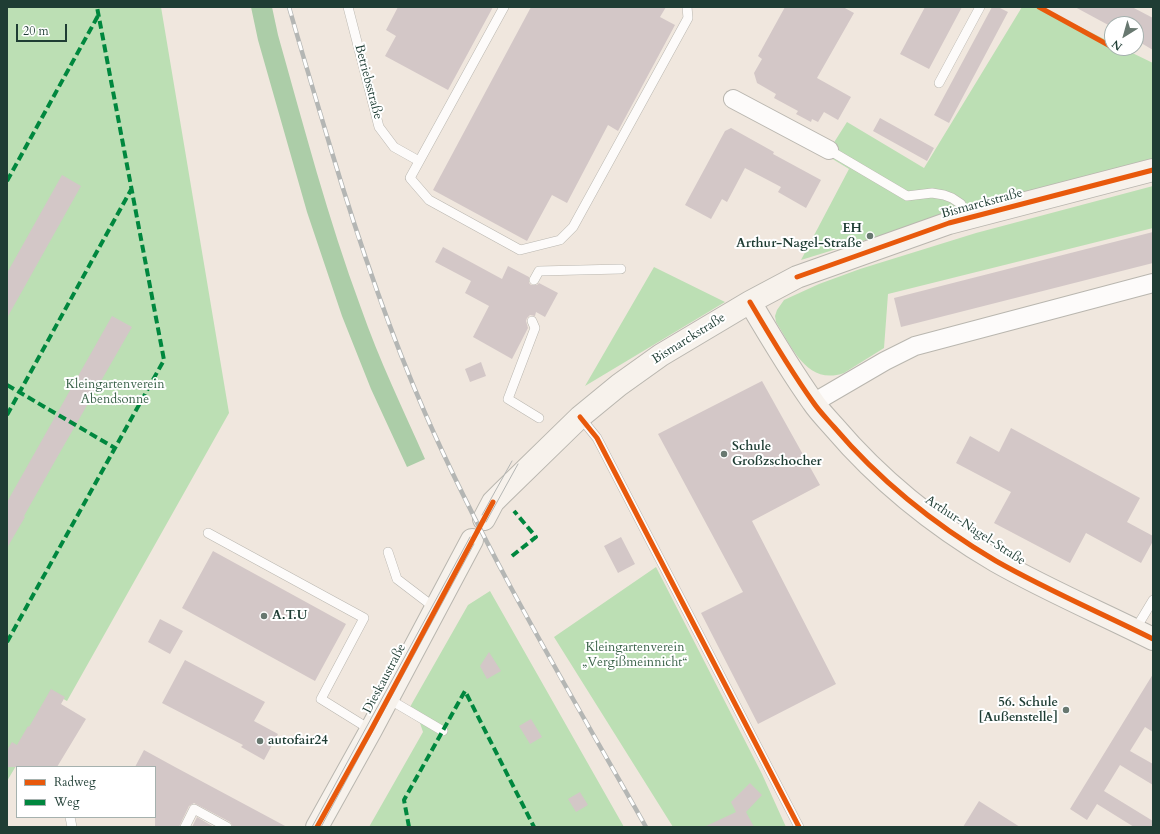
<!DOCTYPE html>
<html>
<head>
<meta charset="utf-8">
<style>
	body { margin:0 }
	#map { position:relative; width:1160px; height:834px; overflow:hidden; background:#f0e7de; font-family:Cardo,serif }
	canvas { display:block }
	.frame { position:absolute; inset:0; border:8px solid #1f3d34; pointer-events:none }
	.legend { position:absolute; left:16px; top:766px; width:140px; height:52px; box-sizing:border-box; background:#fff; border:1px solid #a5b1ae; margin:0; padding:5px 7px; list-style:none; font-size:12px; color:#1f3d34 }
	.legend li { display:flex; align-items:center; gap:8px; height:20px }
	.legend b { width:20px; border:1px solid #a5b1ae }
	.north { position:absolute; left:1104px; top:16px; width:40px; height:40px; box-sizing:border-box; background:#fff; border:1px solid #a5b1ae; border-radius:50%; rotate:217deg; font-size:11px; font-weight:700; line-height:16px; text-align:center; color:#1f3d34 }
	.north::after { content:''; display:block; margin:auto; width:14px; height:18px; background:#687870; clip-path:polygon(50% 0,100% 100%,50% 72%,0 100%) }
	.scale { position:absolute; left:16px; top:24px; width:51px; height:18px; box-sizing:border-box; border:2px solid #1f3d34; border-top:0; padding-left:5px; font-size:12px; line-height:14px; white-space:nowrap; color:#1f3d34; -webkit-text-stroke:3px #fff; paint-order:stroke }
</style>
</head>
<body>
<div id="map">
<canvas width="1160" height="834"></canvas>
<div class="frame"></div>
<ul class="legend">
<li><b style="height:5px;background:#e8590c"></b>Radweg</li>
<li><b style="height:5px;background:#00873e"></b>Weg</li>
</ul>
<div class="north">N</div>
<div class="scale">20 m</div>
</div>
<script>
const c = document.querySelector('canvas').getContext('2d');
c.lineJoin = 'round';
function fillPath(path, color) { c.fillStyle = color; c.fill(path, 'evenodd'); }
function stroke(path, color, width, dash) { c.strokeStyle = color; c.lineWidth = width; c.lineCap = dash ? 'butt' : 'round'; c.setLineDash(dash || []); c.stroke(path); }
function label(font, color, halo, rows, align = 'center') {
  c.font = font + ' Cardo,serif'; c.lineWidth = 4; c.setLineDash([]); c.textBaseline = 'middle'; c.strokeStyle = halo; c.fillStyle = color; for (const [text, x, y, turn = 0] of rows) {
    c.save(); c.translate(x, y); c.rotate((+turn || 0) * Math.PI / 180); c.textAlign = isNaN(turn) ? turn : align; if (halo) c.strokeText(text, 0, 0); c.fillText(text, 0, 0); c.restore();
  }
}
fillPath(new Path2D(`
	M7,7H161L229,413L67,701L58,696L7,781Z
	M1022,7H1041L1112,43V48H1122L1153,63V161L940,217L801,260L849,169L826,155L847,122L924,168Z
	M1153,186V228L888,294L884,348L844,373C807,386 792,347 776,322L775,316L777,310L784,300L819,284L860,269L976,233Z
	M654,267L725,302L585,386Z
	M656,567L762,774L786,827H673L554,637Z
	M490,591L624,827H369L423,732L420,723L406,714L468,605Z`), '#bcdfb4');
fillPath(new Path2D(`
	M251,7H272L278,35C304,127 328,219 361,308C379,360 403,409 425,459L407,467L371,389L342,316L307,212L258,40Z`), '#accda8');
fillPath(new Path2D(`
	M398,7H493L448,90L385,56L396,36L386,30Z
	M531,7H666L660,17L675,25L618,131L608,125L567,203L552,195L527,241L433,190Z
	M785,7H843L854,13L817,78L851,97L838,120L824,112L818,122L812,119L811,122L796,114L798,111L774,98L776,94L757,83L754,73L762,59L758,56Z
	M925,7H962L929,69L900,54Z
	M992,7H998L1008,12L949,123L934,115Z
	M1075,7H1132L1153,18V50L1136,40V24H1112V27Z
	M880,118L934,148L927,161L873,131Z
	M731,128L774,152L773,154L821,180L806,208L778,192L781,187L745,168L727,202L722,199L711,219L685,205L725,131Z
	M62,175L81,186L7,318V273Z
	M1153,232V263L901,327L894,298Z
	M443,247L502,279L508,266L529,277V283L531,285H537L539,283L558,293L545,317L536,312L535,316L530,315L527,318L526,321L528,328L512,359L473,337L489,306L465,293L471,281L435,262Z
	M112,316L132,327L59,454L24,516L25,517L7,548V502Z
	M481,362L486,376L470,382L465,369Z
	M762,381L820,485L752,521L836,684L758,724L701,613L743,592L658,434Z
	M1011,428L1140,498L1127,522L1153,536V541L1141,563L1086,533L1070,563L994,523L1011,492L956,463L970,436L999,452Z
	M621,537L635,564L618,573L604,546Z
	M213,551L346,624L315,681L182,608Z
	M160,619L183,631L170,654L148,642Z
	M489,652L501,671L487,679L480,666Z
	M185,660L265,702L254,721L278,734L264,760L241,747L243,745L162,703Z
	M1153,674V732L1145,727L1130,751L1153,764V785L1120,765L1104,791L1153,821V827H1134L1097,804L1087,820L1070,809Z
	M51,689L65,697L61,704L86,719L57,767H7V750L12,742L17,745L28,726L29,727Z
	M531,719L542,737L530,744L519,726Z
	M144,750L175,767L287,827H233L230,822L194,803L189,806L179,827H155V767H135Z
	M750,783L762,795L746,812L754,827H704L736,812L731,802Z
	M580,792L588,805L576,812L568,799Z
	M979,801L1020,827H963Z
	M197,817L214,827H192Z`), '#d3c7c7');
const lane = new Path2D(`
	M348,7L379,127L394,147L419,161
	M504,7L410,178L429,200L520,250L560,240L573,227L688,18L687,7
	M939,83L980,7
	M829,150L907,196L932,193L944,195L952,198L961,204L967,219
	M534,280L539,271L621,269
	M532,321L535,328L508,399L539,418
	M580,417L597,438L799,827
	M208,533L364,618L321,699L371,730
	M388,552L397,579L435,608
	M1135,630L1153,600
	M387,698L443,731
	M70,817L72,827
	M185,827L194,809L227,827`);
const street = new Path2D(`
	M733,99L829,150
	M813,403L885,361L915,346L1153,283`);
const secondary = new Path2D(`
	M750,302C770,336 790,370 813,402C819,411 827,419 834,427C880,481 935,525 996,561C1047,590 1101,613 1153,639
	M484,519L493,502L502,493L580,417L619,385L661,355L750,302L797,277L949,223L1153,170
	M317,827L371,730L472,540`);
stroke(lane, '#b9b6af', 10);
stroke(street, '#b9b6af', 20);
stroke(secondary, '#b9b6af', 24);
stroke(lane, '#fdfbfa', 9);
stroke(street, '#fdfbfa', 18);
stroke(secondary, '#f7f2ec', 22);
stroke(new Path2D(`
	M482,515L512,461
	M486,522L518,464
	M312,827L470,537
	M321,827L474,544`), '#b4b6b4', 1);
const rail = new Path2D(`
	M289,7C302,53 316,99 330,146C357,236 387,326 425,413C488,557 569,691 646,827`);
stroke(rail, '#b4b6b4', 4.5);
stroke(rail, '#fff', 3, [9]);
stroke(new Path2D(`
	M7,181L99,14
	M7,385L115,448
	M7,415L132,188
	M512,556L536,537L514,511
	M7,642L164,360L97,7
	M409,827L404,800L465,691L534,827`), '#00873e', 4, [8, 4]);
stroke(new Path2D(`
	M1039,7L1112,47
	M797,277L949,223L1153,170
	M750,302C770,336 790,370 813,402C819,411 827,419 834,427C880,481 935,525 996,561C1047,590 1101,613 1153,639
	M580,417L597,438L799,827
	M317,827L371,730L493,502`), '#e8590c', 5);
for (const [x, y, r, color] of [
	[870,236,4,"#687870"],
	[724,454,4,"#687870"],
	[264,616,4,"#687870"],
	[1066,710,4,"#687870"],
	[260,741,4,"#687870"]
]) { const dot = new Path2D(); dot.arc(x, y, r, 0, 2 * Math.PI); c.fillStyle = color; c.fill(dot); stroke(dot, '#fff', 1.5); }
label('13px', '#1f3d34', '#fff', [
	["Betriebsstraße",368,82,75],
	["Bismarckstraße",982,204,-15],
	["Bismarckstraße",689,339,-32],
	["Arthur-Nagel-Straße",975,531,33],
	["Dieskaustraße",385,679,-62]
]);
label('bold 13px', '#1f3d34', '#fff', [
	["EH",862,229,"right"],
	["Arthur-Nagel-Straße",862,244,"right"],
	["Schule",732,447],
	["Großzschocher",732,462],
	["A.T.U",272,616],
	["56. Schule",1058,703,"right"],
	["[Außenstelle]",1058,718,"right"],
	["autofair24",268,741]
], 'left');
label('13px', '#3c644b', '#fff', [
	["Kleingartenverein",115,385],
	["Abendsonne",115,400],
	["Kleingartenverein",635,648],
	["„Vergißmeinnicht“",635,663]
]);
</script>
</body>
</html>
